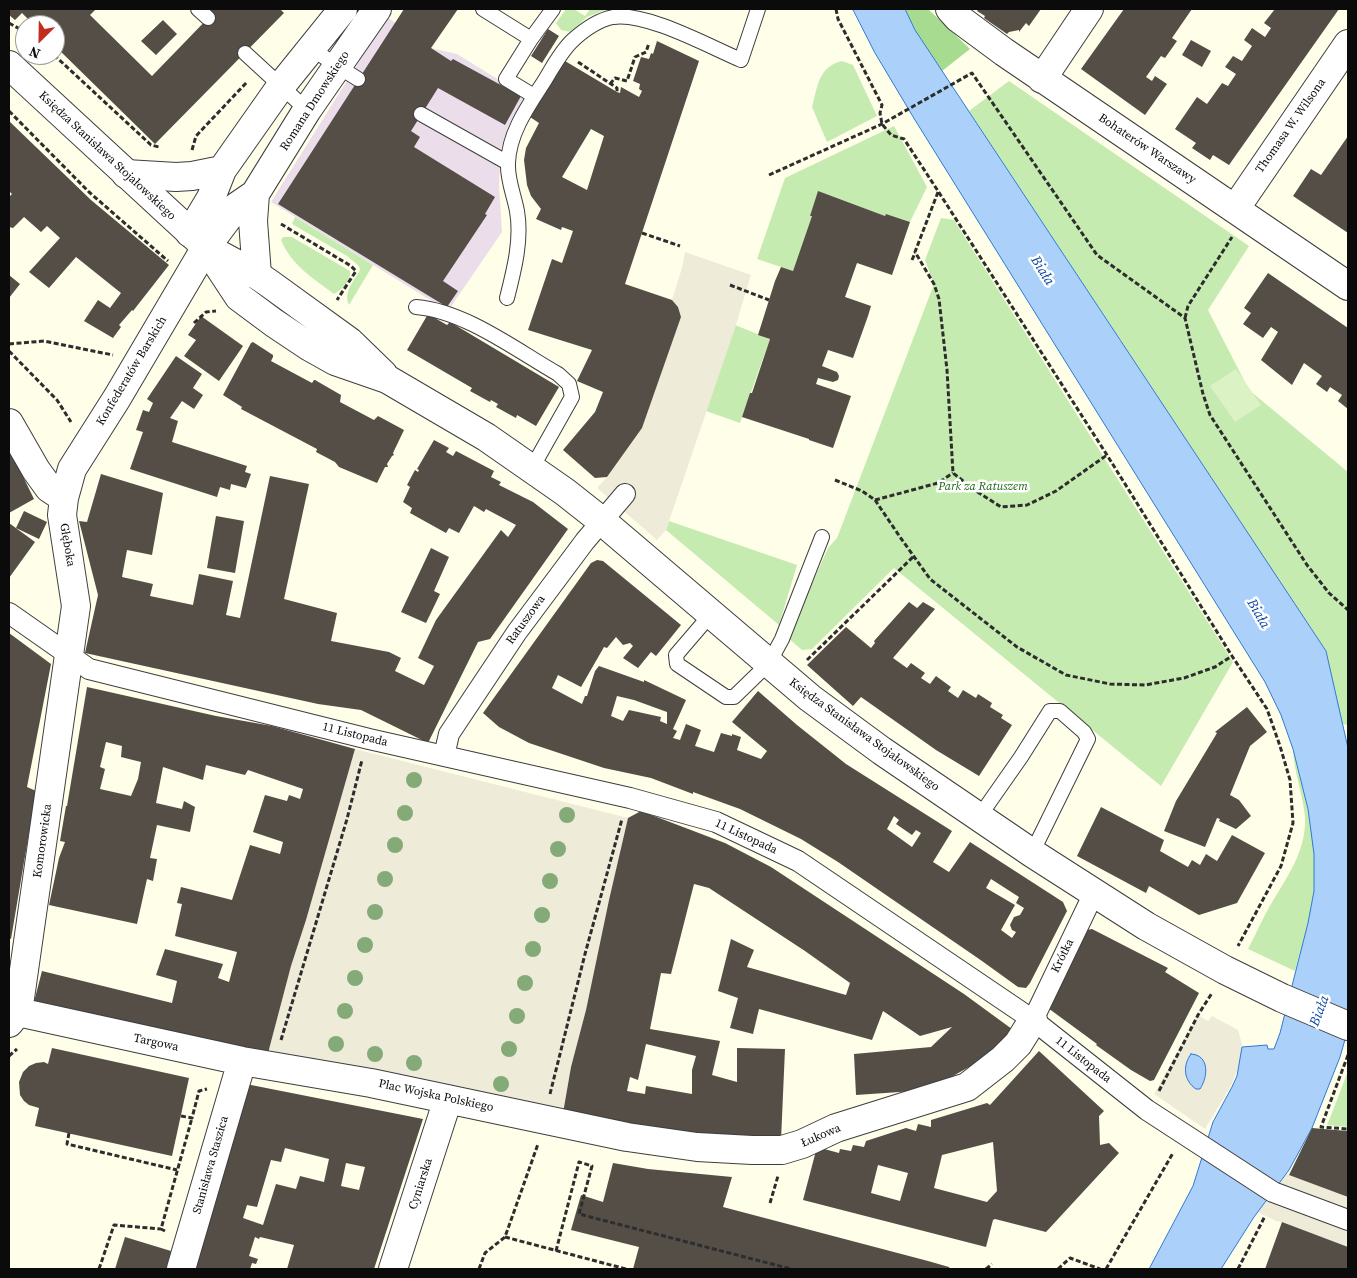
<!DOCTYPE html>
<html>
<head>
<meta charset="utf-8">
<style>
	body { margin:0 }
	#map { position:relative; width:1357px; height:1278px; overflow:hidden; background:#fffee9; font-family:"Source Serif 4",serif }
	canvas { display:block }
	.frame { position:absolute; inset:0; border:10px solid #0b0b0b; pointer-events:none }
	.north { position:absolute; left:15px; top:15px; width:50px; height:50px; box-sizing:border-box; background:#fff; border:1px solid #9d9d9d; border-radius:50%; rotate:203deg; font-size:14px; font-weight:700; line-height:20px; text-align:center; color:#0b0b0b }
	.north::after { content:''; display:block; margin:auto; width:18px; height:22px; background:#c12e1d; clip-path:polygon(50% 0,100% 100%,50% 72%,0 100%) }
</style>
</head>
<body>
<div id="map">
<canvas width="1357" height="1278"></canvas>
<div class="frame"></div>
<div class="north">N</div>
</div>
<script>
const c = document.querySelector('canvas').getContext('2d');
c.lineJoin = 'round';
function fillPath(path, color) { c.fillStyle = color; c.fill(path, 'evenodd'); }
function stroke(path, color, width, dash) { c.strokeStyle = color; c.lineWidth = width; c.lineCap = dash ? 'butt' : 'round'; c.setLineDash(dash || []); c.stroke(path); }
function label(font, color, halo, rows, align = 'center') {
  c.font = font + ' "Source Serif 4",serif'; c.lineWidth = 5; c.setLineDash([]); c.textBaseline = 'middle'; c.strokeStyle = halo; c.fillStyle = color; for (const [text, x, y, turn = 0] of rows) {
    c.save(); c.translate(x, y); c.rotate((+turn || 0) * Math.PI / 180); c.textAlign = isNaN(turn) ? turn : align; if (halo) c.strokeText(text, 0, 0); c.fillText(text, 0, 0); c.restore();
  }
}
fillPath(new Path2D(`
	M387,17L431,48L457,54L525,96L511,121L501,148L499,184L502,232L448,311L271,202Z`), '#ebdeea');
fillPath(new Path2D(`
	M566,9H574L585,16L590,9H608L587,17L571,32L561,30L556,23Z
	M842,61L853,65L877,116L827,142L812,107C818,86 818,67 842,61Z
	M1009,81L1249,246L1208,310L1249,390L1348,472V725L1342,724L1326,651L969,111Z
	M894,126L927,187L910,222L886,214L885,216L819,192L810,216H812L793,271L757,259L785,178Z
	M295,217L373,265L349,305C343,292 354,281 360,270L359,266L347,256L292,224Z
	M941,218L954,220L1233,662L1161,786L894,568L812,649L802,650L788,638L828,548L837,538L842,525L934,284L925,260Z
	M283,237H292L350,271C351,281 343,289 334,294C313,278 292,266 281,240Z
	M735,325L770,339L740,423L706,411Z
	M669,521L797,565L779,625L666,530Z
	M1293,749C1304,792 1320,849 1314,893C1310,919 1302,945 1295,971L1248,949C1254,938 1259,926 1265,915C1281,884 1307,855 1305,817C1303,795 1294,773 1293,749Z
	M1348,1071V1127L1327,1125L1330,1118Z`), '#c6ebb1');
fillPath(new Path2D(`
	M905,9H928L970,49L942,71L915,30Z`), '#a7dc90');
fillPath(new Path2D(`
	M1236,369L1261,405L1235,422L1210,386Z`), '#dbf2c4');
fillPath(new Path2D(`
	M685,252L751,275L735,328L666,530L657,540L597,488L607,477L642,428L681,317L678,307L672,300L682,268Z
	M355,749L628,818L609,900L586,1010L571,1067L563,1113L267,1057L291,966L306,920Z
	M1198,1015L1208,1021L1212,1016L1238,1030L1242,1044L1240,1063L1231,1086L1205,1129L1154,1094Z
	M1287,1174L1348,1197V1247L1282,1222L1276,1221L1258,1212Z`), '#eeecd9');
const water = new Path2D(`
	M853,9H905L915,30L1326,651L1348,748V1029L1340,1057L1312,1128L1289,1170L1254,1217L1221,1269H1149L1193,1186L1213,1122L1232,1087L1237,1076L1242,1047L1267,1045L1268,1049H1274L1280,1033L1308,923L1314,891V854L1308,809L1293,749L1281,715L1265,682L915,120L875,53Z
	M1191,1054C1210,1055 1208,1077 1200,1089H1196C1184,1081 1182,1066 1191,1054Z`);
fillPath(water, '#abd0f9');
stroke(water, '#2e79d4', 1);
fillPath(new Path2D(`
	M9,9H96L90,15L152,76L213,13L208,9H280L284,13L155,144L55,46V25H34L22,13L15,20L9,15Z
	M404,9H458L431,48L451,61L453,59L521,96L505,125L438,88L411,131L420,137L414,147L495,197L485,214L487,215L443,281L458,291L447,307L278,204Z
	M978,9H1041L1029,26L1026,23L1019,32V30L1009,32L1007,34L984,18L985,16L977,11Z
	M1124,9H1192L1172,38L1177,41L1165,58L1161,56L1146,77L1152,81L1155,76L1167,84L1145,115L1081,69Z
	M1275,9H1339L1229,165L1213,155L1210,160L1192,148L1196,143L1175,129L1197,97L1207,104L1222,83L1228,86L1236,74L1225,67L1233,56L1242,61L1252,46L1244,40L1252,28L1265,37L1271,28L1264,23Z
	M163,20L177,34L156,55L141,41Z
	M548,29L559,36L542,63L531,56Z
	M1191,40L1211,51L1202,67L1182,55Z
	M657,41L699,61L625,284L672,300L678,307L681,317L642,428L607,477L595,478L563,450L595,412L603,392L577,381L592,350L528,330L552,259L562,263L573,231L562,227L561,230L536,219L541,209L531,196L527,185L524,160L526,148L539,123L530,117L565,61L617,92L620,93L621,87L639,97L642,91L639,89L640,84L633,81L641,57L649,59L651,53L653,54ZM591,129L604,136L587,190L562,177Z
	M9,121L91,200L169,265L133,311L132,310L119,325L121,327L113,338L84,321L98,300L110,308L121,293L76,257L49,288L29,272L60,238L47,226L41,232L24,217L13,228L9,227V197L12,194L9,191Z
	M1348,136V233L1293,196L1311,169L1321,175Z
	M818,191L885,216L886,214L910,222L892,275L857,263L845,297L871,306L868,316L853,358L828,350L822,366L837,372L839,376L838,380L833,382L818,378L816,384L851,396L833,448L809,440V439L742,417L750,393H752L770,339L758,335L775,281L781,267L793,271L812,216H810Z
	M1268,273L1348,328V409L1338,401L1342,395L1330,387L1327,392L1316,384L1322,376L1304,363L1292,385L1261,360L1278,332L1271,327L1263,338L1243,324L1251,313L1244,308Z
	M9,275L20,284L9,298Z
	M428,314L447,325L450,322L559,387L536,426L517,415L516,418L496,407L498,404L491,400L490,402L470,391L472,388L407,350Z
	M201,316L243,346L219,381L184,356L196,340L188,335Z
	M253,342L273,355V357L271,361L312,383L314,380H315L341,395L340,402L374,420L378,416L404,430L393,453L394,455L392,456L387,464L388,467H385L377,483L339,467L335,462L316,452L317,449L241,409L242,407L223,395L251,343Z
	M176,356L202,374L193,388L203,395L194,409L182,401L170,418L178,421L172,442L247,466L245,472L251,474L246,488L231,484L230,490L220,487L217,497L130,469L143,432L136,430L143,410L149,412L153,403L147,399Z
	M434,440L449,448L446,452L453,456L456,451L494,471L491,477L501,482L499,485L533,502L568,529L490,639L478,642L428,743L361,710L318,704L85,653L98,595L79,521L87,522L101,474L163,493L152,555L127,550L122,577L153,584L150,596L193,605L199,574L233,581L226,615L240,618L270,476L309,484L284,599L337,613L331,641L389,652L401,658L395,671L424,685L434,666L418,658L436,620L501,530L508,537L516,525L486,509L484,512L474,506L459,533L449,528L446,533L410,513L412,508L403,502L410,487L407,485L415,470L418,472L419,470L417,469Z
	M9,448L34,499L9,513Z
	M24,511L47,522L39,539L16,528Z
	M216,516L244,521L235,573L207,568Z
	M9,523L35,542L9,578Z
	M431,548L449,557L434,591L440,594L426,623L401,612Z
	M597,560L603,561L681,625L656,656L651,652L638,668L623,658L633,646L630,643L623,645L616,637L607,648L604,647L581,687L558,675L552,688L582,704L585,696H587L595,671L599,666L644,682V680L686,700L673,729L677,731L673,738L680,740L686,724L701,730L695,746L714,752L721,733L732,736V734L741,737L737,750L761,759L767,751L732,722L758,691L797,725L846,764L952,831L933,862L949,872L970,842L1063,902L1067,911L1030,983L1026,988L1018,987L982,961L838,862L801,839L740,809L693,792V794L651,778L604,768L529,743L499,727L483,713L591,563ZM617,696L634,700L667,712V724L660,721L661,717L629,710L623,721L611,716ZM894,816L899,820L896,824L912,835L916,830L921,833L912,847L887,829ZM991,879L1019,897L1016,903L1024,908L1020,915L1014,917L1010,925L1012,930L1016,932L1012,938L1001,930L1015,905L986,888Z
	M909,602L917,608L923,602L935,609L893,658L907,668L911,663L925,673L921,678L930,684L936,676L951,687L948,691L958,698L963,690L976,698L978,694L992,703L990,707L1003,715L1001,718L1012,725L979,776L936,750L861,697L853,706L807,665L846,627L871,648L875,643L874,641Z
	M9,633L51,664L27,787L36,791L11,939L9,938Z
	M87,687L216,716L272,726L355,749L306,920L291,966L267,1057L34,1002L42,971L172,1003L177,981L156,975L165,949L223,964L218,978L229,982L237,952L175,936L182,904L177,903L181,887L232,900L250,845L280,854L283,842L253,832L265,795L287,801L289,795L300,799L303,789L248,770L245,775L206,765L203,780L163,767L156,803L182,809L184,801L195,807L190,832L157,825L150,858L157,859L153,881L147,879L137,924L49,905L59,858L65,842L60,841L66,806H67ZM106,742L122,746L121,757L141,762L138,779L131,796L100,789L105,769L100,767Z
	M1247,707L1267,732L1250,746L1230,795L1239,800L1251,816L1236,829L1219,821L1220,819L1217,818L1205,847L1164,831L1176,801L1217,733L1215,732Z
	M1101,807L1164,840L1160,851L1188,867L1192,860L1200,865L1206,854L1217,861L1232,835L1265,853L1237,903L1199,915L1149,886L1146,893L1077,856Z
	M641,811L725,843L771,867L964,994L1016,1032L983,1059L946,1080L914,1091L856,1095L854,1054L931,1047L952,1027L920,1036L883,1011L872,1040L759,1009L753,1034L730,1028L738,998L718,991L731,939L754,950L747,967L846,995L850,983L805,951L709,888L694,884L671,974L661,973L650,1029L720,1041L712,1075L737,1082V1048L785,1049L781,1140L685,1134L563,1113L571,1067L586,1010L609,900L628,818ZM646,1044L696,1056L692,1070V1094L646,1086L645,1094L627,1091L630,1077L638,1080Z
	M1092,929L1168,968L1165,972L1199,993L1154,1080L1150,1081L1131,1070L1096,1045L1097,1044L1048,1008L1087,930Z
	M52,1048L189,1078L172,1156L35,1126L39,1108L29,1105L24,1101L20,1095L19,1082L23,1072L29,1066L36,1063L44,1062L48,1064Z
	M1039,1051L1104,1111L1099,1116L1100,1145L1109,1143L1119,1153L1046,1232L995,1219L993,1220L986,1247L803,1200L817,1147L839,1153L840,1149L851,1151L853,1145L864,1147L866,1141L906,1128L916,1131L918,1124L931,1127V1120L987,1103L990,1105ZM993,1142L997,1191L987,1202L934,1188L942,1155ZM878,1165L908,1173L900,1201L871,1193Z
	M246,1084L423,1119L374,1269H287L294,1245L260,1237L259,1239L255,1237L249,1256L258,1259L256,1264L252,1263L250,1269H201L195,1268ZM285,1148L329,1159L324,1182L300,1176L296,1189L276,1184L263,1225L243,1218L247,1205L257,1207L271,1160L281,1162ZM346,1163L365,1167L359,1190L341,1186Z
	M1312,1128L1348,1131V1197L1289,1175Z
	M613,1163L648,1169L732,1177L723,1207L928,1261L949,1267L950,1269H633L639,1247L571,1230L581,1195L603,1202Z
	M1282,1222L1348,1247V1269H1265Z
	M125,1237L171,1251L166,1269H115Z`), '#544e47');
const service = new Path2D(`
	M198,9L208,18
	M483,9L531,39
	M311,48L337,66L358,79
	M245,53L307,110
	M534,96L506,79L531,39L553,9
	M421,114L508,163
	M507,298C514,270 522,240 517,211C514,195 507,179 508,163C509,132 529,105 545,80C553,67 561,51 573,40C584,30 598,20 613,17C647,12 708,46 741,60L758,9
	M416,307C465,311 516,350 558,374L569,384L572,397L532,468
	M712,613L676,655L677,664L726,697H734L769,663L782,639L822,537
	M979,817L1021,757L1050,711H1060L1084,732L1088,739L1032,853`);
const pedestrian = new Path2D(`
	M9,613L89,669L369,739L630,798L716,822L798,861L1033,1020L1147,1110L1273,1192L1348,1220
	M444,756L449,734L517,632L585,541L625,494
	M1033,1020L1094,893`);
const minor = new Path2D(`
	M950,9L958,18L1004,52L1348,286
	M1042,79L1089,9
	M126,174L176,177L192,176L222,170
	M255,194L253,221L257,275
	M1235,209L1348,44
	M190,233L211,198L222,170L281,86L343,9
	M9,423L36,470L49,488L64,498
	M18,1012L242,1061L371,1083L627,1137L697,1147L752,1150H782L802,1144L836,1128L967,1087L1003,1059L1018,1044L1033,1020
	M9,1023L18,1012L76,606L62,515L64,498L72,469L117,398L206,247L236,207L255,194L307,110L377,9
	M181,1269L242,1061
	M393,1269L448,1099`);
const tertiary = new Path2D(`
	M9,65L206,247L239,297L274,323L310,347L335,361L387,379L486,437L565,492L603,522L810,698L882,751L1032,853L1146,926L1225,970L1282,998L1348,1026
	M209,249L257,275L270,284L350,342L383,374`);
stroke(service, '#3e3e3e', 16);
stroke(pedestrian, '#3e3e3e', 22);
stroke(minor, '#3e3e3e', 30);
stroke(tertiary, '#3e3e3e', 30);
stroke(new Path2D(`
	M836,9L838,19L882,105L880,113L882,124L891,135L904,139L938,191L1107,455L1232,656L1267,709L1280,746L1290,780L1293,823L1281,866L1238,946
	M9,23L25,32
	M54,55L151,145L159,147
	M578,62L617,88V92
	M610,84L615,78L627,81L635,57L646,52L649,43
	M9,111L89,192L168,261
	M192,150L196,136L247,82
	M769,175L882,124L972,73L1097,255L1185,318L1203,394L1210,415L1307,565L1329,593L1348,610
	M938,192L915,252L934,284L939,299L947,370L953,473L976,491L1001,507L1027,505L1056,491L1107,455
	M281,224L351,266L356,271L337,300
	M642,233L680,246
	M912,260L915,253
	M730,285L769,300
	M1185,318L1188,306L1232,237
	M194,323L206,312L216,311
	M9,344L44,341L113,355
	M9,351L57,400L71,422
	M835,480L862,491L875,500L900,537L930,579L1017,647L1066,675L1110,684L1145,685L1184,678L1215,667L1232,656
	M875,500L938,483L953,473
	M807,660L914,556
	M281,1040L347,819L362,760
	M1348,1055L1321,1127L1348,1129
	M9,1056L17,1049
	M1159,1091L1198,1015L1212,993
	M550,1094L585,954L622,819
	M181,1116L192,1118L199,1091L207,1089
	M69,1133L67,1144L177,1170
	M770,1203L778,1176
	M165,1231L161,1229L192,1118
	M505,1237L626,1269
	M556,1251L579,1162L592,1166L579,1214L791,1269
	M99,1269L114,1225L161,1229
	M479,1269L485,1253L505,1237L538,1144
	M986,1269L992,1264
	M1058,1269L1070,1258L1100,1269
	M1106,1269L1173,1153
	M1238,1269L1265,1216`), '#2d2d2d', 3, [5, 2.5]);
stroke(service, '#fff', 14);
stroke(pedestrian, '#fff', 20);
stroke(minor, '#fff', 28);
stroke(tertiary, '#fff', 28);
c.fillStyle = '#83aa77';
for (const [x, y] of [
	[414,780],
	[405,813],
	[567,815],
	[395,845],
	[558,849],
	[385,879],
	[550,881],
	[375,912],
	[542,915],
	[365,945],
	[533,949],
	[355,978],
	[525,983],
	[345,1011],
	[517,1016],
	[336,1044],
	[509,1049],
	[375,1054],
	[414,1063],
	[501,1084]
]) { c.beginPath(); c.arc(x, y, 8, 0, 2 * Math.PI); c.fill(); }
label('12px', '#0b0b0b', '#fff', [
	["Romana Dmowskiego",315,101,-57],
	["Thomasa W. Wilsona",1291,126,-55],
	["Bohaterów Warszawy",1147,149,34],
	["Księdza Stanisława Stojałowskiego",107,156,43],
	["Konfederatów Barskich",132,371,-59],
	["Głęboka",67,545,80],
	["Ratuszowa",526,620,-54],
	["11 Listopada",355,735,14],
	["Księdza Stanisława Stojałowskiego",864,735,36],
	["11 Listopada",746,837,25],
	["Komorowicka",43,841,-82],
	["Krótka",1063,956,-64],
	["Targowa",156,1043,12],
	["11 Listopada",1083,1060,38],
	["Plac Wojska Polskiego",436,1096,12],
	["Łukowa",821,1136,-23],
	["Stanisława Staszica",211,1165,-74],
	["Cyniarska",421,1184,-72]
]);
label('italic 12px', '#1d6519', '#fff', [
	["Park za Ratuszem",983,487]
]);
label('italic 14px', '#0f4ba2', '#fff', [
	["Biała",1042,271,58],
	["Biała",1258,614,60],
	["Biała",1320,1011,-69]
]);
</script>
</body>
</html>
